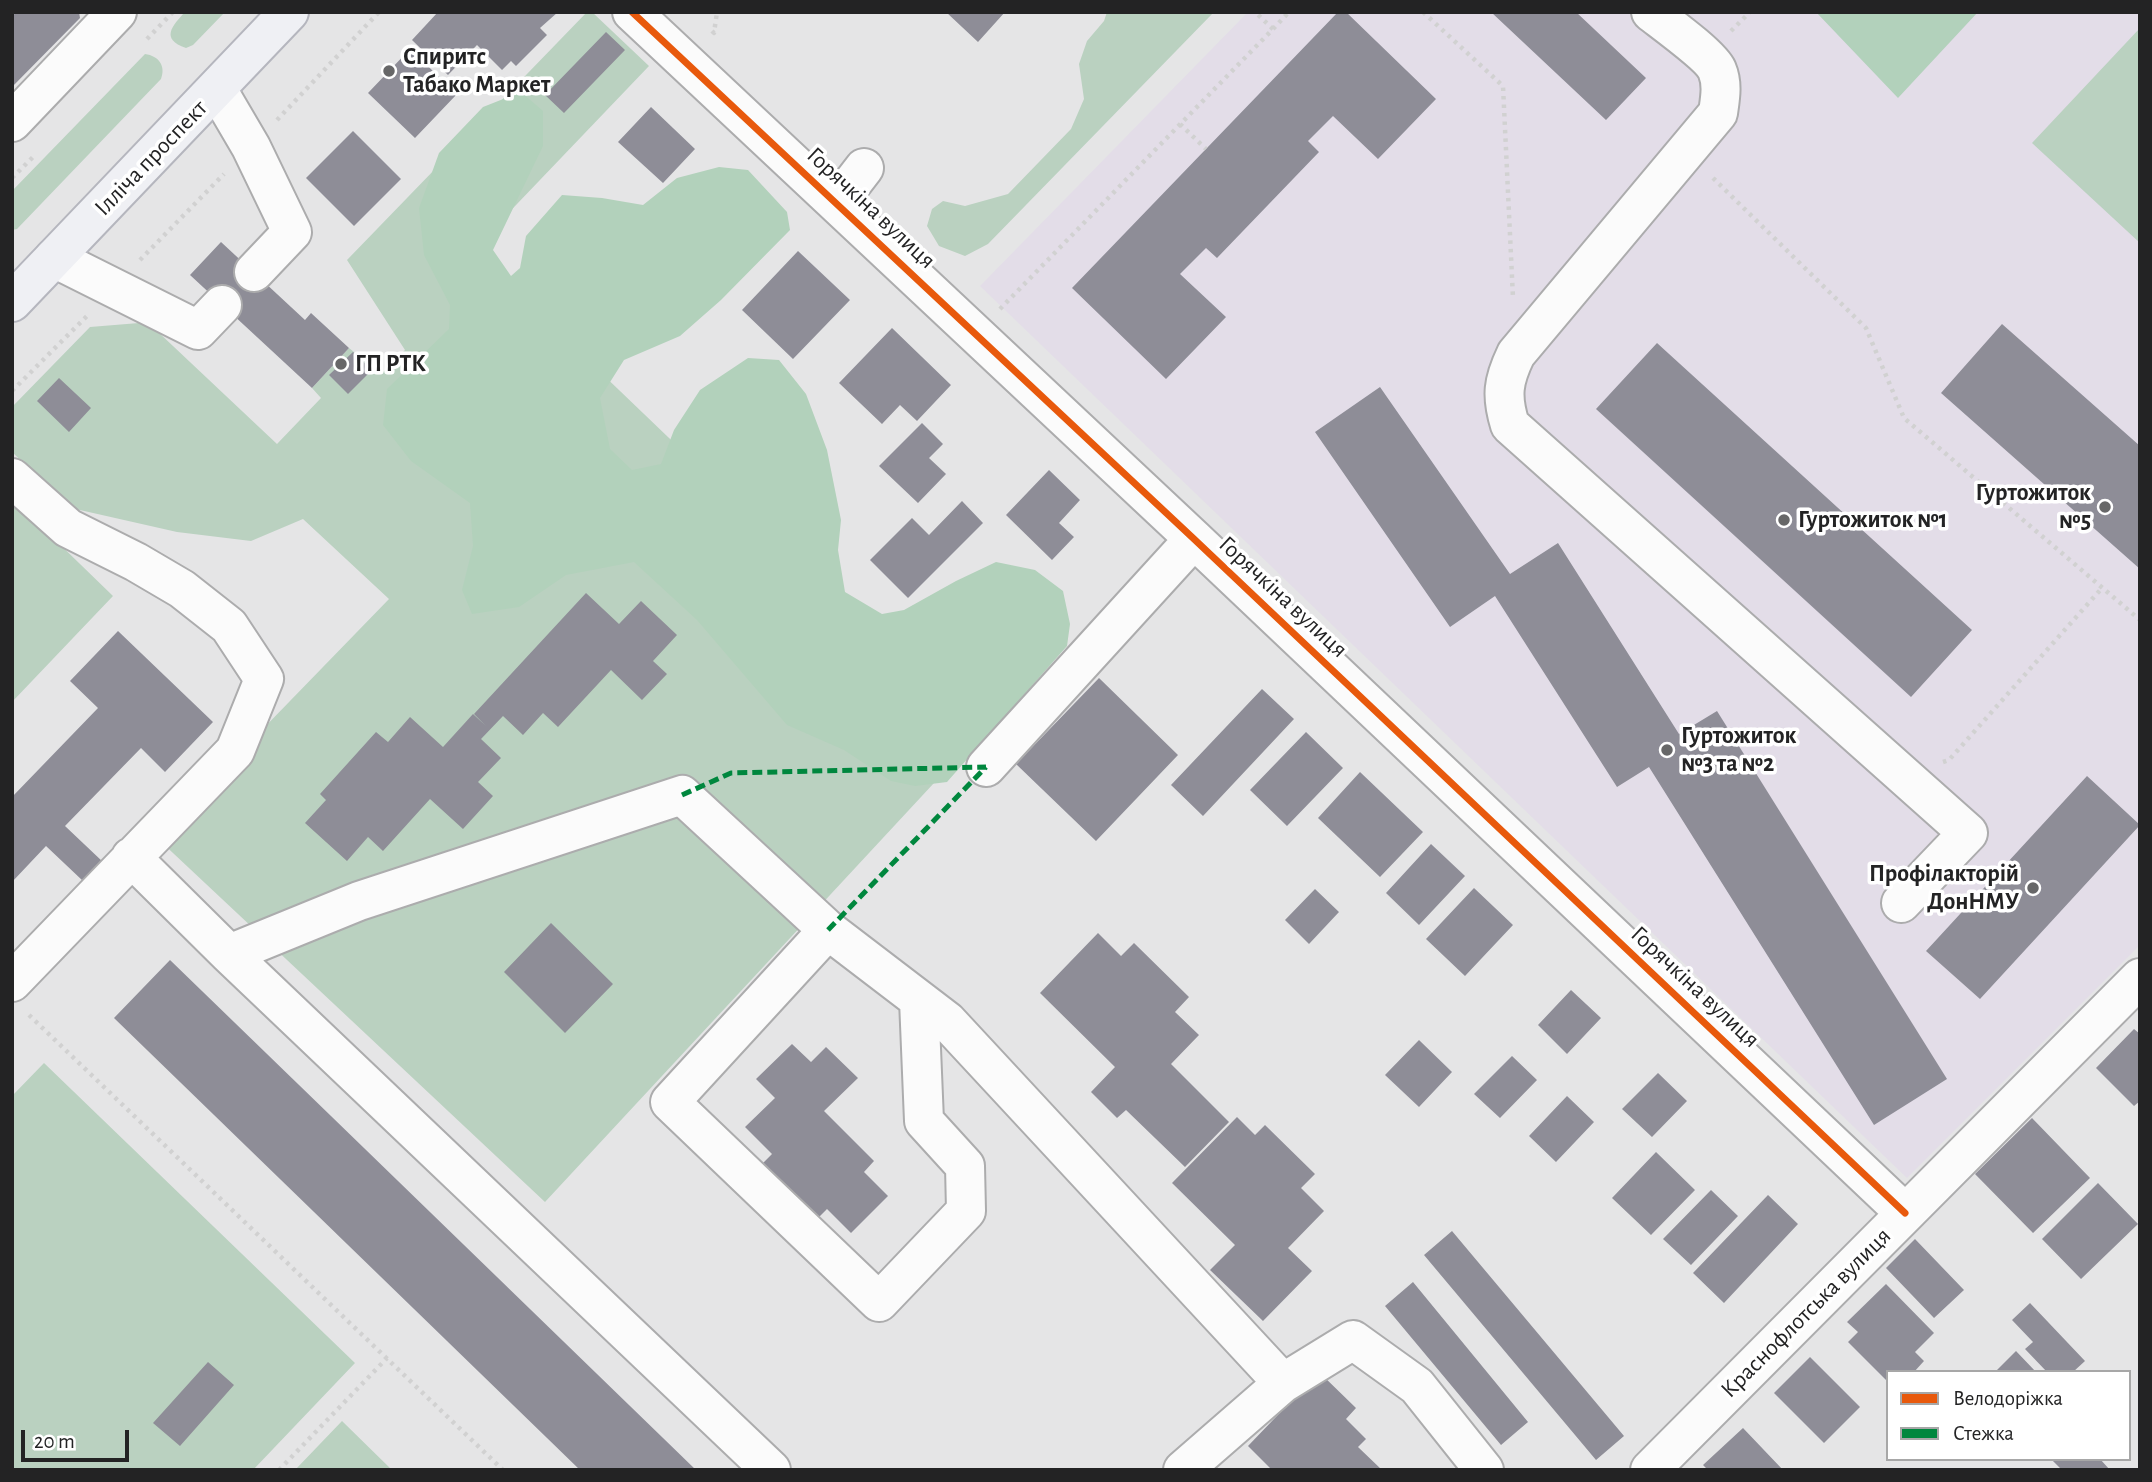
<!DOCTYPE html>
<html>
<head>
<meta charset="utf-8">
<style>
	body { margin:0 }
	#map { position:relative; width:2152px; height:1482px; overflow:hidden; background:#e5e5e6; font-family:"Alegreya Sans",sans-serif }
	canvas { display:block }
	.frame { position:absolute; inset:0; border:14px solid #232324; pointer-events:none }
	.legend { position:absolute; left:1886px; top:1370px; width:245px; height:91px; box-sizing:border-box; background:#fff; border:2px solid #a7a7a7; margin:0; padding:9px 12px; list-style:none; font-size:21px; color:#232324 }
	.legend li { display:flex; align-items:center; gap:14px; height:35px }
	.legend b { width:35px; border:2px solid #a7a7a7 }
	.scale { position:absolute; left:21px; top:1430px; width:108px; height:32px; box-sizing:border-box; border:4px solid #232324; border-top:0; padding-left:9px; font-size:21px; line-height:24px; white-space:nowrap; color:#232324; -webkit-text-stroke:5px #fff; paint-order:stroke }
</style>
</head>
<body>
<div id="map">
<canvas width="2152" height="1482"></canvas>
<div class="frame"></div>
<ul class="legend">
<li><b style="height:9px;background:#e8590c"></b>Велодоріжка</li>
<li><b style="height:9px;background:#00873e"></b>Стежка</li>
</ul>
<div class="scale">20 m</div>
</div>
<script>
const c = document.querySelector('canvas').getContext('2d');
c.lineJoin = 'round';
function fillPath(path, color) { c.fillStyle = color; c.fill(path, 'evenodd'); }
function stroke(path, color, width, dash) { c.strokeStyle = color; c.lineWidth = width; c.lineCap = dash ? 'butt' : 'round'; c.setLineDash(dash || []); c.stroke(path); }
function label(font, color, halo, rows, align = 'center') {
  c.font = font + ' "Alegreya Sans",sans-serif'; c.lineWidth = 7; c.setLineDash([]); c.textBaseline = 'middle'; c.strokeStyle = halo; c.fillStyle = color; for (const [text, x, y, turn = 0] of rows) {
    c.save(); c.translate(x, y); c.rotate((+turn || 0) * Math.PI / 180); c.textAlign = isNaN(turn) ? turn : align; if (halo) c.strokeText(text, 0, 0); c.fillText(text, 0, 0); c.restore();
  }
}
fillPath(new Path2D(`
	M1248,12H2140V945L1907,1178L980,286Z`), '#e3dde8');
fillPath(new Path2D(`
	M185,12H225L193,45L186,48C160,39 172,26 185,12Z
	M587,12H592L649,66L473,250L961,718L960,755L545,1202L157,838L389,599L303,519L251,541L177,532L71,508L12,452V407L90,327L139,323L156,330L277,444L321,398L312,388L349,348L381,374L405,350L347,260Z
	M1107,12H1214L988,244L965,256L939,246L927,226L932,209L943,201L965,206L1008,194L1071,129L1084,99L1079,64L1087,41L1104,21Z
	M2140,28V243L2032,143Z
	M145,54C159,56 166,66 161,79L17,229L12,230V191Z
	M12,498L113,596L12,702Z
	M44,1063L355,1363L253,1470H12V1096Z
	M342,1421L392,1470H295Z`), '#bad1c0');
fillPath(new Path2D(`
	M1816,12H1978L1898,98Z
	M521,92L543,111V146L493,250L511,276L520,268L526,236L562,195L602,198L643,205L677,178L719,167L748,170L787,212L790,230L721,300L680,336L624,360L600,398L610,449L632,470L661,464L674,430L700,390L748,358L779,360L806,394L827,450L841,520L838,550L845,592L882,614L904,610L956,581L996,562L1035,570L1063,591L1070,624L1067,646L947,782L915,786L891,781L844,750L787,725L697,620L634,562L566,575L519,607L472,614L462,590L473,546L470,503L411,461L383,425L387,389L449,329L450,305L424,255L419,208L439,153L483,107Z`), '#b2d1bb');
fillPath(new Path2D(`
	M16,12H79L80,18L12,87V17Z
	M438,12H558L540,28L547,35L516,66L511,61L502,70L477,45L448,75L412,40Z
	M946,12H1005L978,42Z
	M1338,12H1346L1436,99L1378,159L1333,116L1308,141L1319,152L1217,258L1206,248L1180,274L1226,317L1166,379L1072,288Z
	M1491,12H1576L1646,78L1606,120Z
	M606,32L625,50L564,113L545,95Z
	M410,49L457,94L415,138L368,93Z
	M651,107L695,149L663,183L618,142Z
	M353,131L401,179L354,226L306,178Z
	M221,242L305,320L311,313L349,348L312,388L190,275Z
	M798,251L850,300L793,359L742,310Z
	M2002,324L2140,446V569L1941,393Z
	M892,328L951,385L917,421L900,405L882,424L839,383Z
	M1657,343L1972,630L1911,697L1596,409Z
	M353,352L372,370L348,394L329,375Z
	M59,378L91,408L69,432L37,401Z
	M1380,387L1510,574L1558,543L1679,734L1717,711L1947,1079L1874,1125L1649,767L1617,787L1495,596L1450,627L1315,432Z
	M922,423L943,444L929,458L946,474L918,503L879,466Z
	M1049,470L1080,500L1059,523L1074,537L1052,560L1006,515Z
	M962,501L983,523L908,598L870,560L912,518L929,535Z
	M586,593L619,624L641,601L677,635L653,661L667,674L642,700L611,670L558,727L543,713L523,735L503,716L481,739L501,758L478,782L493,796L463,829L430,799L383,851L368,837L347,861L305,823L326,800L320,794L376,732L388,742L410,717L443,747L473,714L486,726L474,714Z
	M118,631L213,722L165,772L141,748L65,826L103,862L83,881L46,846L12,882V797L98,708L70,681Z
	M1099,678L1178,755L1096,841L1016,764Z
	M1262,689L1294,719L1203,816L1171,785Z
	M1306,732L1343,768L1287,826L1250,790Z
	M1360,772L1423,832L1380,877L1318,818Z
	M2087,776L2140,825L1980,999L1926,951Z
	M1431,844L1465,876L1419,925L1386,893Z
	M1474,888L1513,925L1465,976L1426,939Z
	M1315,889L1339,912L1309,944L1285,920Z
	M551,923L613,984L565,1033L504,972Z
	M1098,933L1121,956L1134,943L1189,997L1175,1012L1199,1035L1171,1064L1229,1122L1185,1167L1126,1110L1117,1118L1091,1092L1115,1067L1040,993Z
	M170,960L331,1116L696,1470H580L114,1018Z
	M1571,990L1601,1018L1567,1054L1538,1025Z
	M2134,1029L2140,1034V1101L2134,1106L2096,1068Z
	M1419,1040L1452,1072L1419,1107L1385,1075Z
	M792,1044L811,1062L826,1047L858,1078L824,1111L874,1161L864,1172L888,1196L851,1233L827,1209L814,1222L759,1167L772,1154L745,1127L775,1098L756,1079Z
	M1512,1056L1537,1080L1500,1118L1474,1094Z
	M1658,1073L1687,1101L1652,1137L1622,1109Z
	M1567,1096L1594,1122L1556,1162L1529,1136Z
	M1237,1117L1255,1135L1265,1125L1315,1174L1301,1188L1324,1211L1288,1248L1312,1271L1263,1321L1210,1270L1235,1245L1172,1183Z
	M2032,1118L2090,1178L2033,1233L1975,1174Z
	M1656,1152L1695,1190L1651,1235L1612,1198Z
	M2098,1183L2138,1224L2081,1279L2042,1239Z
	M1711,1190L1738,1216L1691,1265L1663,1239Z
	M1768,1195L1798,1224L1724,1303L1693,1273Z
	M1452,1231L1624,1436L1596,1460L1424,1255Z
	M1915,1239L1964,1290L1934,1318L1886,1268Z
	M1413,1282L1528,1422L1501,1445L1385,1306Z
	M1886,1284L1934,1333L1915,1352L1924,1361L1914,1372H1888V1382L1848,1342L1858,1332L1847,1322Z
	M2030,1303L2085,1361L2073,1372H2047L2025,1349L2033,1342L2012,1320Z
	M2016,1351L2036,1372H1995Z
	M1810,1357L1860,1407L1824,1443L1774,1393Z
	M208,1362L234,1385L180,1446L153,1423Z
	M1319,1372L1356,1408L1346,1419L1366,1439L1358,1447L1382,1470H1272L1248,1446Z
	M1743,1428L1783,1470H1708L1703,1465Z
	M2051,1459H2100L2110,1470H2062Z`), '#8e8d97');
const minor = new Path2D(`
	M632,12L1194,539L1905,1213
	M1651,12C1665,23 1711,56 1717,70C1723,84 1720,99 1718,113L1516,354C1503,381 1501,396 1510,425L1968,833L1901,903
	M217,89L251,147L292,232L254,272
	M12,122L117,12
	M837,203L864,168
	M54,258L198,330L222,305
	M12,478L68,528L136,562L182,589L229,626L264,679L235,751L12,982
	M986,767L1194,539
	M131,857L229,954L771,1470
	M828,930L670,1102L879,1302L966,1211L965,1166L924,1121L919,1000
	M229,954L359,901L682,795L828,930L947,1021L1283,1383
	M1183,1470L1283,1383L1353,1340L1417,1386L1484,1470
	M1650,1470L2140,978`);
const major = new Path2D(`
	M12,302L289,12`);
stroke(minor, '#acacad', 42);
stroke(major, '#b5b6be', 42);
stroke(new Path2D(`
	M1423,12L1503,86L1513,298
	M1273,29L1289,12
	M712,31L714,33L717,12
	M1731,31L1750,12
	M147,39L173,12
	M277,120L379,12
	M1180,124L1206,149
	M12,178L36,154
	M1713,178L1866,328L1904,418L2140,620
	M140,260L224,174
	M1000,309L1273,29L1255,12
	M12,391L88,315
	M1943,762L1949,760L2102,588
	M29,1015L503,1470
	M279,1470L387,1358`), '#d1d1d1', 4.5, [3.5, 5]);
stroke(minor, '#fbfbfb', 38);
stroke(major, '#eff0f4', 38);
stroke(new Path2D(`
	M682,795L731,773L986,767
	M828,930L986,767`), '#00873e', 5, [10, 5]);
stroke(new Path2D(`
	M632,12L1194,539L1905,1213`), '#e8590c', 7);
for (const [x, y, r, color] of [
	[389,71,7,"#676768"],
	[341,364,7,"#676768"],
	[2105,507,7,"#676768"],
	[1784,520,7,"#676768"],
	[1667,750,7,"#676768"],
	[2033,888,7,"#676768"]
]) { const dot = new Path2D(); dot.arc(x, y, r, 0, 2 * Math.PI); c.fillStyle = color; c.fill(dot); stroke(dot, '#fff', 2.5); }
label('bold 24px', '#232324', '#fff', [
	["Спиритc",403,57],
	["Табако Маркет",403,85],
	["ГП РТК",355,364],
	["Гуртожиток",2091,493,"right"],
	["№5",2091,521,"right"],
	["Гуртожиток №1",1798,520],
	["Гуртожиток",1681,736],
	["№3 та №2",1681,764],
	["Профілакторій",2019,874,"right"],
	["ДонНМУ",2019,902,"right"]
], 'left');
label('24px', '#232324', '#fff', [
	["Ілліча проспект",151,158,-46],
	["Горячкіна вулиця",871,208,43],
	["Горячкіна вулиця",1283,597,43],
	["Горячкіна вулиця",1695,987,43],
	["Краснофлотська вулиця",1806,1313,-45]
]);
</script>
</body>
</html>
